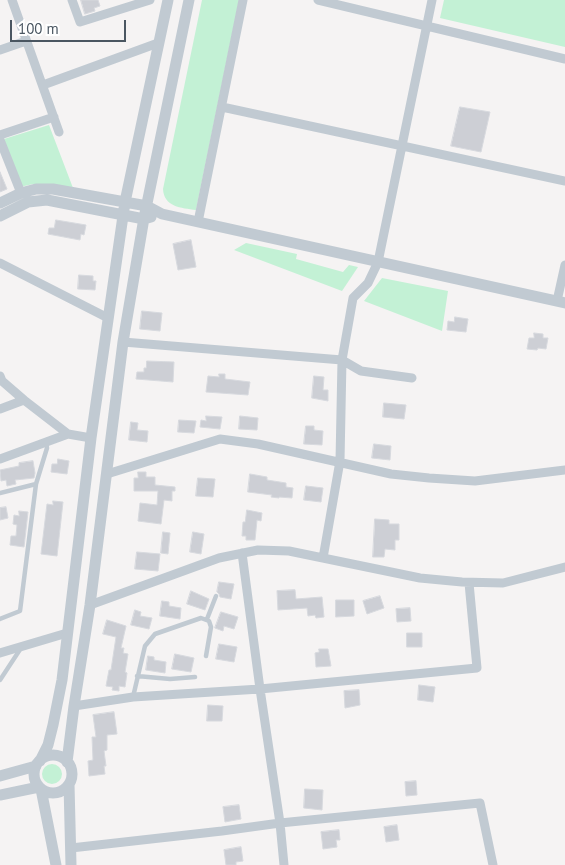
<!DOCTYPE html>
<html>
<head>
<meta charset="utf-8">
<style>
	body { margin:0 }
	#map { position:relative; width:565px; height:865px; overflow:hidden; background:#f5f3f3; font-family:"PT Sans",sans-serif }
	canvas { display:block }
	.scale { position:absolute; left:10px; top:20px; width:116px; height:22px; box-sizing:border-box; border:2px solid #4a5661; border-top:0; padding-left:6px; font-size:15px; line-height:18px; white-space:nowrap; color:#4a5661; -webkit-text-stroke:4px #fff; paint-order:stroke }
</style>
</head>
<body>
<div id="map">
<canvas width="565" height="865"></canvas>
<div class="scale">100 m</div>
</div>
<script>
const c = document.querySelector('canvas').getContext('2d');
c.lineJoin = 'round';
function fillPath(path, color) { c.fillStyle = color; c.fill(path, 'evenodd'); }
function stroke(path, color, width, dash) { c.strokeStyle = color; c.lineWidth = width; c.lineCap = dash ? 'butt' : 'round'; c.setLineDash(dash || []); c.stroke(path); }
fillPath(new Path2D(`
	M202,0H239L196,210C181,208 164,207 163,189Z
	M444,0H565V47L440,18Z
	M49,125L73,188L33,184L20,187L4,139Z
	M246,243L297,254L296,259L343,272L349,265L358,267L342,291L234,250Z
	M382,278L448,291L442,331L364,301Z
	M42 774a10 10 0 1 1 20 0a10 10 0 1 1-20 0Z`), '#c3f1d5');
const building = new Path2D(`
	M81,0H98L100,6L94,8L95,11L85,14Z
	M460,107L490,112L481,152L451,146Z
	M0,172L7,189L0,192Z
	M56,220L86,225L84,235L81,234L80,240L48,234L49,228H54Z
	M191,240L196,267L178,270L173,244Z
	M79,275L93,276V281H96L95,290L78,289Z
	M142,311L162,313L160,331L140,329Z
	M455,317L468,319L466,332L447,330L448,321L454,322Z
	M534,333L543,334V338H548L546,349L538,348L537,350L527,349L529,338H534Z
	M147,361L174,362L173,382L136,379L137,372H144V368H146Z
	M219,374H225V379L250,382L248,395L206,392L208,376L219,377Z
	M314,376L324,377L323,390H328V401L312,398Z
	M384,403L406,405L404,419L383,417Z
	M206,416L222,417L220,429L200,427L201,420L206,421Z
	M240,416L258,418L257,430L239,429Z
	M179,420L196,421L194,433L178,432Z
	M131,422L138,423L137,430L148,431L147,442L129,440Z
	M306,426H314V430L323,431L322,445L304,444Z
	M374,444L391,446L390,460L372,458Z
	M58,459L69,461L67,474L51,472L52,464H57Z
	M33,461L35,473L34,478L15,480L16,484L7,486L6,480L1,481L0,470L19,466V463Z
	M138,472H146V477H155V485L175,487V491H172V501L164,500L161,524L138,521L140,503L157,505L158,491H134V478H138Z
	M250,474L267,477V480L286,483V487L293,488L292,498L279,497V498L271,497L272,495L248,492Z
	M198,478L215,479L213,497L196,496Z
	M306,486L323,488L321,502L304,500Z
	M53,501L63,502L57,556L41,554L47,504L53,505Z
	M6,507L8,518L0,520V508Z
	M247,510L262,513L261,521L257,520L255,540H246V536H242L243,522H245Z
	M19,511L28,512L24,547L10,545L11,536H16L17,525L13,524L14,515L19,516Z
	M375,519L389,520V524H399V540H395V550L385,549L384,557H373Z
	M163,532L170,533L168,554L161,553Z
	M193,532L204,534L201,554L190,552Z
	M137,552L160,554L158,571L135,569Z
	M219,582L234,584L231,599L220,597L219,594L217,592Z
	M295,590L296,599L322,597L324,617L316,618L315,615L308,616L307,608L278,610L277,591Z
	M191,591L209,599L205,610L187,604Z
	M380,596L384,608L367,614L363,601Z
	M336,600H354V616L336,617Z
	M162,601L169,602V606L181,608L180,619L160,616Z
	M410,608L411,621L397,622L396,609Z
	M135,610L141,612L140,616L152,618L149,629L131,625Z
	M221,612L238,617L234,629L224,626L223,631L215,628Z
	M107,620L126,626L121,648H124L123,653L128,654L125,672L127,673L125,687L119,686V691L112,690L113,687L106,686L109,670H111L116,637L103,634Z
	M407,633H422V647H407Z
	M219,644L237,647L234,662L216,659Z
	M319,649H328L331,666L316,667L315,653L319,652Z
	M175,654L194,658L191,672L172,669Z
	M148,656L154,657V660L166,662L165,673L146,670Z
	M419,685L435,687L433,702L418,700Z
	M359,690L360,705L345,708L344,691Z
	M208,705L223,706L222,721H207Z
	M114,712L117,734L107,735V750L104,751L106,766H104L105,774L89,776L88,761L93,760L92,737H96L93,715Z
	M416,781L417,795L406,796L405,782Z
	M305,789L323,790L322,810L304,808Z
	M239,805L241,819L225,822L223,807Z
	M397,825L399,840L386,842L384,827Z
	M339,830L340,840H336L337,847L323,849L321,832Z
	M241,847L243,861L236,862V865H226L224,850Z`);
fillPath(building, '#cdcfd5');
stroke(building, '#d7d9de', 1);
stroke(new Path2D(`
	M0,493L36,484
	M0,619L20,611L36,484L47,448L46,442
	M207,619L216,596
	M137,676L170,679L195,677
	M0,680L21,648
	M133,697L145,646L155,634L201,618L209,621L211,627L206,656`), '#c1cad2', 4.5);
stroke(new Path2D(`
	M12,0L59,132
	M72,0L80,22L150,0
	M318,0L565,59
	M0,50L26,41
	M43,85L158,43
	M222,107L565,181
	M0,135L54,117
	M0,140L21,193
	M198,222L243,0
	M0,263L108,318
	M557,301L565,265
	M123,342L342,360L361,371L412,378
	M0,376L2,381L24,400L0,409
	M24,400L68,434L91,438
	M0,459L68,434
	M107,474L220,439L258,444L391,474L429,478L475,481L565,470
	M242,553L260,689L280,823L284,865
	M323,558L340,461L342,360L353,298L368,283L378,262L432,0
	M90,605L219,558L258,550L289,551L420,578L462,582L503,583L565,567
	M0,653L67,633
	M74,706L133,697L260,689L477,668L469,583
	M71,848L222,831L280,823L480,803L493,865`), '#c1cad2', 9);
stroke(new Path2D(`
	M0,203L21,193L36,189H53L147,206L162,214L565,303
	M0,216L28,202L47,200L144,219L151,217
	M34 774a19 19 0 1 1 38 0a19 19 0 1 1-38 0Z
	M40,761L48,745L53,725L62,680L91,438L125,202L168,0
	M67,762L74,706L90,605L123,342L144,218L189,0
	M0,776L36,766
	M69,784L71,865
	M41,789L56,865
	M0,795L39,787`), '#c1cad2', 11);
</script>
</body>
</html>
